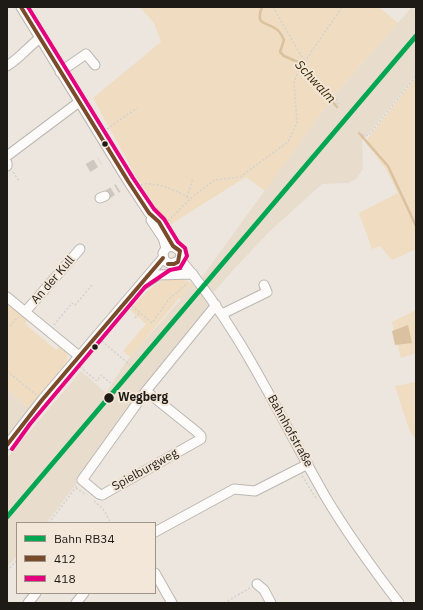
<!DOCTYPE html>
<html>
<head>
<meta charset="utf-8">
<style>
	body { margin:0 }
	#map { position:relative; width:423px; height:610px; overflow:hidden; background:#ece6de; font-family:"IBM Plex Sans",sans-serif }
	canvas { display:block }
	.frame { position:absolute; inset:0; border:8px solid #1e1a15; pointer-events:none }
	.legend { position:absolute; left:16px; top:522px; width:140px; height:72px; box-sizing:border-box; background:#f2e7d8; border:1px solid #9d958a; margin:0; padding:5px 7px; list-style:none; font-size:12px; color:#1e1a15 }
	.legend li { display:flex; align-items:center; gap:8px; height:20px }
	.legend b { width:20px; border:1px solid #9d958a }
</style>
</head>
<body>
<div id="map">
<canvas width="423" height="610"></canvas>
<div class="frame"></div>
<ul class="legend">
<li><b style="height:5px;background:#00a651"></b>Bahn RB34</li>
<li><b style="height:5px;background:#7a4b2a"></b>412</li>
<li><b style="height:5px;background:#e5007d"></b>418</li>
</ul>
</div>
<script>
const c = document.querySelector('canvas').getContext('2d');
c.lineJoin = 'round';
function fillPath(path, color) { c.fillStyle = color; c.fill(path, 'evenodd'); }
function stroke(path, color, width, dash) { c.strokeStyle = color; c.lineWidth = width; c.lineCap = dash ? 'butt' : 'round'; c.setLineDash(dash || []); c.stroke(path); }
function label(font, color, halo, rows, align = 'center') {
  c.font = font + ' "IBM Plex Sans",sans-serif'; c.lineWidth = 4; c.setLineDash([]); c.textBaseline = 'middle'; c.strokeStyle = halo; c.fillStyle = color; for (const [text, x, y, turn = 0] of rows) {
    c.save(); c.translate(x, y); c.rotate((+turn || 0) * Math.PI / 180); c.textAlign = isNaN(turn) ? turn : align; if (halo) c.strokeText(text, 0, 0); c.fillText(text, 0, 0); c.restore();
  }
}
fillPath(new Path2D(`
	M412,7L416,11V75L362,142L363,169L356,179L348,183L322,184L269,232L235,268L206,301L211,307L52,516L46,523H17V556L7,567V458L81,371L106,393L127,360L181,299L178,298L192,283L194,286L202,277L334,95Z
	M7,389L29,408L7,436Z`), '#e8ddcd');
fillPath(new Path2D(`
	M140,7H379L398,23L334,95L265,191L246,177L168,226L136,176L93,98L161,42L154,23Z
	M416,77V249L392,260L380,246L372,249L359,213L398,193L386,169L365,142Z
	M173,278L182,279L192,283L130,357L123,351L146,324L130,310C143,296 153,281 173,278Z
	M7,301L28,319L25,324L56,350L60,346C66,351 69,355 67,362L29,408L7,389Z
	M416,310V353L401,358L392,322Z
	M416,382V440L409,429L395,386Z`), '#f0dcc0');
fillPath(new Path2D(`
	M408,325L412,343L395,345L392,331Z`), '#dac2a0');
stroke(new Path2D(`
	M262,7C255,26 265,21 276,29C280,31 282,36 284,40L280,52L284,56L298,62L337,107
	M359,133L388,166L416,226`), '#dac2a0', 2.5);
stroke(new Path2D(`
	M88,168L100,161
	M105,196L118,188`), '#cdc7c0', 9, [9, 4.5]);
const minor = new Path2D(`
	M21,7L128,181L149,213L159,222L168,235L173,246L180,251L181,256L179,261L170,264L164,260L163,253L166,248L173,246
	M7,66C20,58 28,47 40,38
	M60,72L86,54L95,65
	M7,156L79,102
	M7,163V166
	M100,198L105,196
	M151,220L163,238L166,248
	M180,259C241,330 279,416 325,496C347,533 373,569 399,603
	M144,284L158,275L193,274
	M7,297L79,356
	M25,312L80,249
	M222,314L267,292L264,285
	M146,391L197,432L201,436V439L102,495L99,494L82,480L146,391L216,305
	M7,445L42,400L163,258
	M155,532L234,489L255,491L308,464
	M155,573L172,603
	M257,584L264,590L271,603
	M28,603L36,593
	M76,603L84,593`);
stroke(minor, '#bcb7b1', 11);
stroke(new Path2D(`
	M273,7L310,71L337,100L338,107
	M107,129L137,108
	M359,132L365,136L369,135L416,76
	M13,172L19,181
	M141,185C153,180 181,192 190,199
	M187,197L193,178
	M168,221L190,199L214,180L240,177L288,142L297,123L294,82L299,70L342,7
	M132,306L152,323L169,299L188,283
	M135,318L140,313
	M54,325L72,303L75,305L93,284
	M7,329L18,317
	M102,341L130,365
	M80,367L97,381L101,375L113,385
	M7,371L36,395
	M302,476L316,498
	M76,488L86,495
	M94,501L103,509L111,523
	M49,523L77,486
	M7,571L17,560
	M224,603L250,588`), '#d3d2cf', 1.5, [2, 2]);
stroke(minor, '#fcfbfa', 9);
stroke(new Path2D(`
	M21,7L128,181L149,213L159,222L173,246L180,251L178,262L174,264H168
	M7,445L42,400L163,258`), '#7a4b2a', 4);
stroke(new Path2D(`
	M12,449L30,424L145,287L170,270L180,268L187,256L185,248L178,242L164,219L154,209L133,178L28,7`), '#e5007d', 4);
stroke(new Path2D(`
	M7,517L416,36`), '#00a651', 5);
for (const [x, y, r, color] of [
	[105,144,3.5,"#1e1a15"],
	[95,347,3.5,"#1e1a15"],
	[109,398,5.5,"#1e1a15"]
]) { const dot = new Path2D(); dot.arc(x, y, r, 0, 2 * Math.PI); c.fillStyle = color; c.fill(dot); stroke(dot, '#f2e7d8', 1.5); }
label('12px', '#1e1a15', '#f2e7d8', [
	["An der Kull",53,280,-49],
	["Bahnhofstraße",290,431,61],
	["Spielburgweg",145,470,-29]
]);
label('bold 12px', '#1e1a15', '#f2e7d8', [
	["Wegberg",118,398]
], 'left');
label('italic 13px', '#3d2801', '#f2e7d8', [
	["Schwalm",315,82,47]
]);
</script>
</body>
</html>
